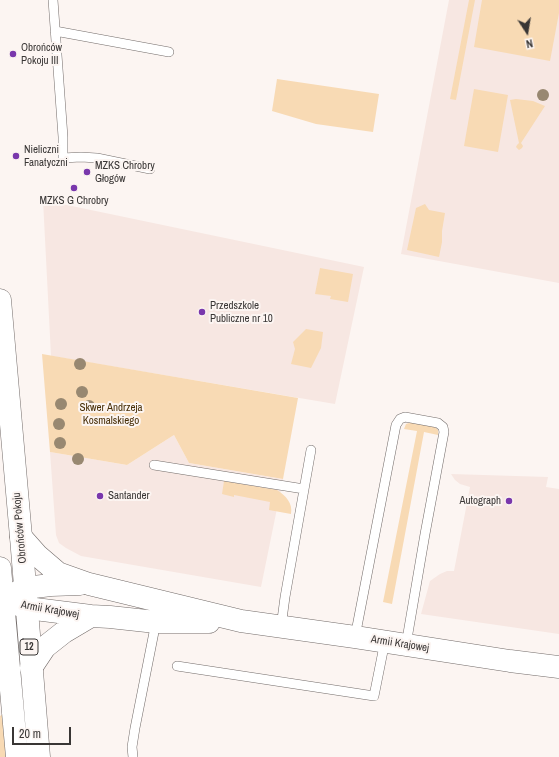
<!DOCTYPE html>
<html>
<head>
<meta charset="utf-8">
<style>
	body { margin:0 }
	#map { position:relative; width:559px; height:757px; overflow:hidden; background:#fcf5f2; font-family:"Archivo Narrow",sans-serif }
	canvas { display:block }
	.north { position:absolute; left:507px; top:12px; width:40px; height:40px; -webkit-text-stroke:3px #fcf5f2; paint-order:stroke; rotate:168deg; font-size:11px; font-weight:700; line-height:16px; text-align:center; color:#393635 }
	.north::after { content:''; display:block; margin:auto; width:14px; height:18px; background:#393635; clip-path:polygon(50% 0,100% 100%,50% 72%,0 100%) }
	.scale { position:absolute; left:12px; top:727px; width:59px; height:18px; box-sizing:border-box; border:2px solid #393635; border-top:0; padding-left:5px; font-size:12px; line-height:14px; white-space:nowrap; color:#393635; -webkit-text-stroke:3px #fcf5f2; paint-order:stroke }
</style>
</head>
<body>
<div id="map">
<canvas width="559" height="757"></canvas>
<div class="north">N</div>
<div class="scale">20 m</div>
</div>
<script>
const c = document.querySelector('canvas').getContext('2d');
c.lineJoin = 'round';
function fillPath(path, color) { c.fillStyle = color; c.fill(path, 'evenodd'); }
function stroke(path, color, width, dash) { c.strokeStyle = color; c.lineWidth = width; c.lineCap = dash ? 'butt' : 'round'; c.setLineDash(dash || []); c.stroke(path); }
function label(font, color, halo, rows, align = 'center') {
  c.font = font + ' "Archivo Narrow",sans-serif'; c.lineWidth = 4; c.setLineDash([]); c.textBaseline = 'middle'; c.strokeStyle = halo; c.fillStyle = color; for (const [text, x, y, turn = 0] of rows) {
    c.save(); c.translate(x, y); c.rotate((+turn || 0) * Math.PI / 180); c.textAlign = isNaN(turn) ? turn : align; if (halo) c.strokeText(text, 0, 0); c.fillText(text, 0, 0); c.restore();
  }
}
fillPath(new Path2D(`
	M449,0H559V283L401,254Z
	M43,200L364,267L335,404L51,356Z
	M174,435L189,463L283,479L261,587L81,556L66,548L59,543L56,535L50,452L127,465Z
	M451,474L548,477L546,487L559,489V634L421,614L430,581L440,574L447,571H454L470,487L460,484L455,480Z`), '#f7e7e2');
fillPath(new Path2D(`
	M469,0H475L456,100L450,99Z
	M482,0H559V13L550,61L474,47Z
	M277,79L379,94L373,132L316,124L272,111Z
	M474,89L508,95L498,152L464,146Z
	M516,99L533,101L545,106L521,143L523,146L522,148L519,150L516,147L517,145L519,143L510,100Z
	M425,204L429,210L445,213L442,231V242L439,257L407,250L416,208Z
	M320,268L353,274L348,302L330,299L331,296L315,294Z
	M306,329L323,332L321,348L311,368L291,364L295,349L293,342Z
	M42,354L298,398L283,479L189,463L174,435L127,465L50,452Z
	M412,422C418,423 432,425 436,428C439,430 438,432 438,435L424,432L392,604L383,602L417,431L404,429L406,424Z
	M224,481L277,490C286,496 293,503 291,514L269,510L270,502L234,495V497L222,494Z
	M3,714L7,757H0V716Z`), '#f8dab4');
const lane = new Path2D(`
	M53,0L63,137V158L81,157L97,158L150,169
	M55,31L169,52
	M154,465L304,489
	M281,627L285,597L311,450
	M355,637L396,425L400,419L405,417L438,423L443,427L444,432L425,534L406,645
	M177,666L374,696L385,641
	M133,757L132,747L135,728L156,622`);
const secondary = new Path2D(`
	M21,537L37,555L58,573L89,584L241,621L355,637L510,661L559,667
	M8,597L25,588L51,585L80,584
	M10,602L27,608L91,616L110,617L156,622H209
	M31,668L45,647L64,632L91,616`);
const primary = new Path2D(`
	M0,300L21,537L39,757
	M0,568L17,757`);
stroke(lane, '#736c6a', 10);
stroke(secondary, '#736c6a', 23);
stroke(primary, '#736c6a', 23);
stroke(lane, '#fff', 9);
stroke(secondary, '#fff', 22);
stroke(primary, '#fff', 22);
c.fillStyle = '#988871';
for (const [x, y] of [
	[543,95],
	[80,364],
	[82,392],
	[61,404],
	[89,406],
	[59,424],
	[60,443],
	[78,459]
]) { c.beginPath(); c.arc(x, y, 6, 0, 2 * Math.PI); c.fill(); }
for (const [x, y, r, color] of [
	[13,54,4,"#7937ac"],
	[16,156,4,"#7937ac"],
	[87,172,4,"#7937ac"],
	[74,188,4,"#7937ac"],
	[202,312,4,"#7937ac"],
	[100,496,4,"#7937ac"],
	[509,501,4,"#7937ac"]
]) { const dot = new Path2D(); dot.arc(x, y, r, 0, 2 * Math.PI); c.fillStyle = color; c.fill(dot); stroke(dot, '#fcf5f2', 1.5); }
for (const [x, y, w] of [
	[29,647,18]
]) { const box = new Path2D(); box.roundRect(x - w / 2, y - 8, w, 16, 3); c.fillStyle = '#fcf5f2'; c.fill(box); stroke(box, '#393635', 1); }
label('bold 10px', '#393635', null, [
	["12",29,647]
]);
label('11px', '#393635', '#fcf5f2', [
	["Obrońców",21,48],
	["Pokoju III",21,61],
	["Nieliczni",24,150],
	["Fanatyczni",24,163],
	["MZKS Chrobry",95,166],
	["Głogów",95,179],
	["MZKS G Chrobry",74,201,"center"],
	["Przedszkole",210,306],
	["Publiczne nr 10",210,319],
	["Santander",108,496],
	["Autograph",501,501,"right"]
], 'left');
label('11px', '#472e07', '#fcf5f2', [
	["Skwer Andrzeja",111,408],
	["Kosmalskiego",111,421]
]);
label('11px', '#393635', '#fcf5f2', [
	["Obrońców Pokoju",20,528,-95],
	["Armii Krajowej",50,610,10],
	["Armii Krajowej",400,644,9]
]);
</script>
</body>
</html>
